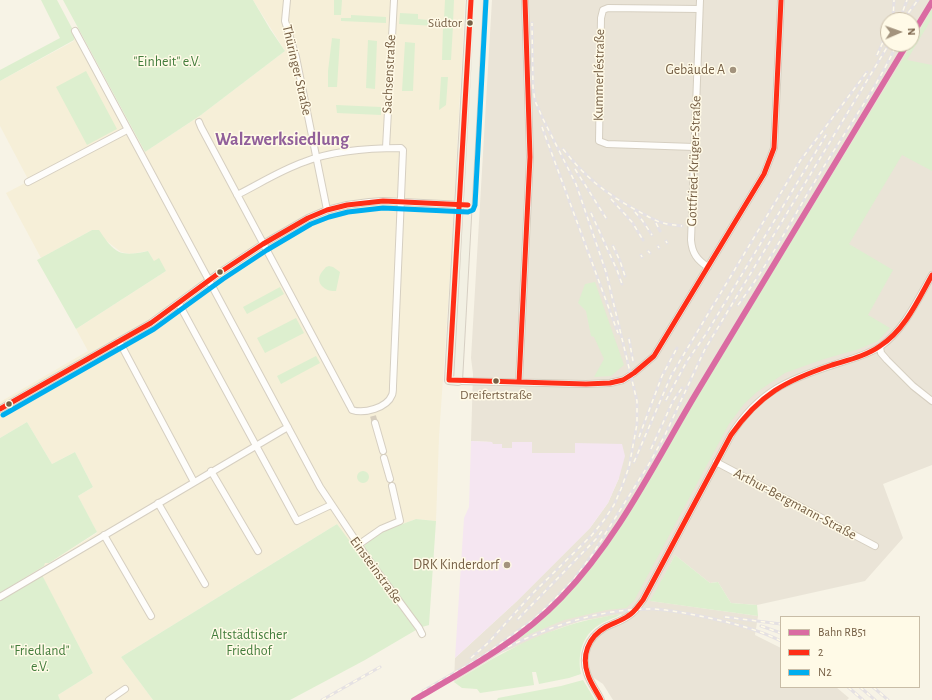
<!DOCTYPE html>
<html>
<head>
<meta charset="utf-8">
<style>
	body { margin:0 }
	#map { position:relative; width:932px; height:700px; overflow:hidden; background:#f7f3e6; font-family:"Alegreya Sans",sans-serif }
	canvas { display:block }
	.legend { position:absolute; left:780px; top:616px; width:140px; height:72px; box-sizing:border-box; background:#fffae7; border:1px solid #c8bca6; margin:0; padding:5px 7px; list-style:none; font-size:12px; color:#765f45 }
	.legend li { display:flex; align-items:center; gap:8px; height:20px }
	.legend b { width:20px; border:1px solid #c8bca6 }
	.north { position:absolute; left:880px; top:12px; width:40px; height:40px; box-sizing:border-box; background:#fffae7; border:1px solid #c8bca6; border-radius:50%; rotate:88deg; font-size:11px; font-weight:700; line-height:16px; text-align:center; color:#765f45 }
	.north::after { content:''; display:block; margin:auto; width:14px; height:18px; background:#a3937d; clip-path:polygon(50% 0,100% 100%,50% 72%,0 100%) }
</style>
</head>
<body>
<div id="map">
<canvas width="932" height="700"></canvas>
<ul class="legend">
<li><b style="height:5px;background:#da6ba2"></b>Bahn RB51</li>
<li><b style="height:5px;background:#ff2e17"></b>2</li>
<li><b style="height:5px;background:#00aeef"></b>N2</li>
</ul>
<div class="north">N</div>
</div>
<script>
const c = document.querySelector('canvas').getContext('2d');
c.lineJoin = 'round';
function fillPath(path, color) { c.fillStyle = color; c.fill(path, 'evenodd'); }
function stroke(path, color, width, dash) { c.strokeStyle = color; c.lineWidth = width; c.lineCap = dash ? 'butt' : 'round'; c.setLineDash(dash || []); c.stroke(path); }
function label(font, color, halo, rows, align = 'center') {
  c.font = font + ' "Alegreya Sans",sans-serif'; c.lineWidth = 3; c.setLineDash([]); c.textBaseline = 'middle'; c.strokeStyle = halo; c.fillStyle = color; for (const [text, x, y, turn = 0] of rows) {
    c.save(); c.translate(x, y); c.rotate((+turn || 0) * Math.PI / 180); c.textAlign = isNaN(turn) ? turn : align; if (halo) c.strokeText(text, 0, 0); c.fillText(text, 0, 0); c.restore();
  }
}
fillPath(new Path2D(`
	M253,0H465L451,260L439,437L436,521L416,519L378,533L363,547L356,551L337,524L121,657L153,700H60L58,695L93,673L42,576L0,600V593L43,566L45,563H49L97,533L78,496L93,487L75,452L52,464L27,422L0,438V402L88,351L76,329L166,271L154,261L148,251L130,254L121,252L92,230L41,258L6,193L29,181L0,126V81L74,41V32L78,30L145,152L201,115L285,51Z`), '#f6efd8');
fillPath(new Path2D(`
	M492,0H932V465L883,484L903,538L865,581L757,605L731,603L718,582L710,583L675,555L651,601L758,616L755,635L781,648V687H836L849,698L847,700H613L603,684L591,676L587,662L591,645L597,637L607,630L625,622L621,614L581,621L560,628L501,653L454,682L455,658L517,601L590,528L608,503L619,478L575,443V453H532V442L512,448H502L492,444V442L471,441L473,374L471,358ZM888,20H912V44H888Z`), '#eae4d7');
fillPath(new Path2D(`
	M471,441L492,442L493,444H502V448H512V442H532V453H575V443L622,444L625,456L619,478L608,503L590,528L517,601L455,658L464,518L469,507Z`), '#f5e6f1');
fillPath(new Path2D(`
	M41,0H57L74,32V40L0,81V70L60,38Z
	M63,0H253L270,29L285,51L201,115L145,152Z
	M334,0H342L341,15H334Z
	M445,0H454L453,23H439L437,20H444Z
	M932,9V18L907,60L932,65V171L902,155L849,244L893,270L868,315L890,328L878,341L859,349L821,360L785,373L757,392L744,404L729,424L634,601L626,608L606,610L564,620L518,639L535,625L578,583L596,562L617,532L698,394L912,44Z
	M400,13L418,14V19L429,20L436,24V26L399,24Z
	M351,15L386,17V23L341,21V18H351Z
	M443,26H453L451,60H442Z
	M332,38L340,39L337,87H328V71Z
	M368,40L377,41L375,89L366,88Z
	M405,42L415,43L413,91H402Z
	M86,71L117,129L87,145L56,87Z
	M441,77H448L446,105L439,110Z
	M336,105L381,107V115L337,113Z
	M92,230H99C115,254 120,257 148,251L154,261L159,258L166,271L76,329L37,260Z
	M329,266L333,267L340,272L336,291C327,292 316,285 320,275C321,272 324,270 326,267Z
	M595,282L624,365L611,376L594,377L604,359L594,337L591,336L586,311L578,303L585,284Z
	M280,287L284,294L247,314L243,307Z
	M296,318L304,333L265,353L257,338Z
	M316,356L320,363L281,384L277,376Z
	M27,422L52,464L75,452L93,487L78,496L97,532L49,563H45L44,566L0,593V438Z
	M357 477a6 6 0 1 1 12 0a6 6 0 1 1-12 0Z
	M416,519L436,521L429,625L422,627L363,547L378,533Z
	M337,524L416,630L365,660L290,700H153L121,657Z
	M675,555L710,583L718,582L731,603L757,605L758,616L650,601Z
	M42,575L93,673L58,695L60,700H0V600Z
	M621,614C614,619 606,620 599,625C582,635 577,656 581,674L569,678L539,684L536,672H532L534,685L480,693L477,689L462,688L454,682C488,661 523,640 561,628C580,621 601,617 621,614Z
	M583,680L595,700H497L498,698L561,686Z`), '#ddefcf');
stroke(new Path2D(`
	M373,416L375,423`), '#d7cebe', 6, [6, 3]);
const minor = new Path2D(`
	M287,0L285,21L296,57L327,210
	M700,0L691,240C692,253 697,260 708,267
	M75,31L320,487L368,559L419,628L422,634
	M199,122L201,127L350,406L352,410C364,414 387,408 392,395C393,393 393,389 393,386L403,150L401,148C369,148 334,150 304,162C281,170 259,184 237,195
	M694,147L607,144L599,141L601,18L603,10L608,8L699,9
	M386,148L394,0
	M28,182L127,130
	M179,304L297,521L331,505
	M119,341L194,482
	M880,347L881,353L887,360L913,386L932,401
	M458,381L586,384L610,383L623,380L634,373L654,356L764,174L774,148L781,0
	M519,382L530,157L525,0
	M0,409L151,323L219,273L263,244L308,218L327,210L347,205L369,202L383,201L463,205
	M375,423L383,451
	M384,458L390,479
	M716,462L875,546
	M211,471L258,551
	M158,503L205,584
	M104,535L151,616
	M358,545L381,529L400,521L392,486
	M0,597L288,427
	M109,700L125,689
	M601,700C597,691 590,683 587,673C581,655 588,638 604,628C613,623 623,621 631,614C636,611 639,605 643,600L731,435C759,391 789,379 836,364C851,359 868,355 881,346C904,330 918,299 932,275`);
const major = new Path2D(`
	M471,0L449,380L458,381L479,0`);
stroke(minor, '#d6cfc1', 8);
stroke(major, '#d6cfc3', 10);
stroke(minor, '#fefdfb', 6);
stroke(major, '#f2f0e3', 8);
const rail = new Path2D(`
	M900,19L907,0
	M893,20L894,0
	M903,20L918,0
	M877,55L888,31
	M542,127L618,333
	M563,149C585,177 605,193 636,210C646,215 656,222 667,224C672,225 677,225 682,226
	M575,169L606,218
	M611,199L632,222L643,240
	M635,212L642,220L652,235
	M591,213L617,270L622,284
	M656,223L660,231
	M666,241L667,243
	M613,246L620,261L625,276
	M658,246L659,248
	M648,251L650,253
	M641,255L642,257
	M738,305C769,264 793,217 820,173C846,130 876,89 897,44
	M629,339L633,361
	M666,400L687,361L706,334L826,135
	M639,437L662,376L677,348
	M651,449L673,401L682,388
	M634,462L671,376L681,359L800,161L867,72
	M725,617L781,624
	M518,619L596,539L602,531
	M761,626L781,633
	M492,655C541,629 597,608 654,609C671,610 689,614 705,617C732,623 757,629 781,641
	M471,658L488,643L532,594L592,535L604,520L614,505L621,489L629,467L637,424V401L606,272L576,184L543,119L535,101L533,87L532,23
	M848,687L863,700
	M860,687L875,700
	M873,687L888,700
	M423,691L483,656L533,620L555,599L574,579L592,555L649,464L665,435L705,349L889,44
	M322,700L380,667`);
stroke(rail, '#e5e1e3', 3);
stroke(rail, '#fffae7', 1.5, [4.5]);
stroke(new Path2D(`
	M471,0L449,380L586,384L610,383L623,380L634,373L654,356L764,174L774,148L781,0
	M519,382L530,157L525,0
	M0,409L151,323L219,273L263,244L308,218L327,210L347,205L383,201L468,205
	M601,700C597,692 591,684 588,675C581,656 588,637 606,627C613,623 621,621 628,616C635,612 638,606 643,600L731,435C760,394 785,381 832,365C848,360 866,356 880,346C905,330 918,300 932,275`), '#ff2e17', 5);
stroke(new Path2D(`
	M3,415L154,329L223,279L267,250L311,224L329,217L348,212L383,208L468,212L473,210L475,205L486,0`), '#00aeef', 5);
stroke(new Path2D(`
	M912,35L932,2
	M414,700C466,670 520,641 561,598C619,538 655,462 697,392C767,276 837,160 907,44`), '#da6ba2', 6);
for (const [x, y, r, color] of [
	[470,23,3.5,"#765f45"],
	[733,70,4,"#a3937d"],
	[220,272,3.5,"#765f45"],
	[496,381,3.5,"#765f45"],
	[9,404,3.5,"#765f45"],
	[507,565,4,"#a3937d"]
]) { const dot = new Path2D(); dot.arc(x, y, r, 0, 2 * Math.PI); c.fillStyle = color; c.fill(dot); stroke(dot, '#fffae7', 1.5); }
label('13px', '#765f45', '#fffae7', [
	["Südtor",462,23],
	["Dreifertstraße",496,395,"center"]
], 'right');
label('14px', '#437d3c', '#fffae7', [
	["\"Einheit\" e.V.",167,62],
	["Altstädtischer",249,635],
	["Friedhof",249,651],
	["\"Friedland\"",40,651],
	["e.V.",40,667]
]);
label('14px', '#765f45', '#fffae7', [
	["Thüringer Straße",297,70,77],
	["Sachsenstraße",389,74,-87],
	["Kummerléstraße",599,75,-89],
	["Gottfried-Krüger-Straße",694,161,-88],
	["Arthur-Bergmann-Straße",795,504,28],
	["Einsteinstraße",376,570,54]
]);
label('14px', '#765f45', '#fffae7', [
	["Gebäude A",725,70],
	["DRK Kinderdorf",499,565]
], 'right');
label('bold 18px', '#91609a', '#fffae7', [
	["Walzwerksiedlung",282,140]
]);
</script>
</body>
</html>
